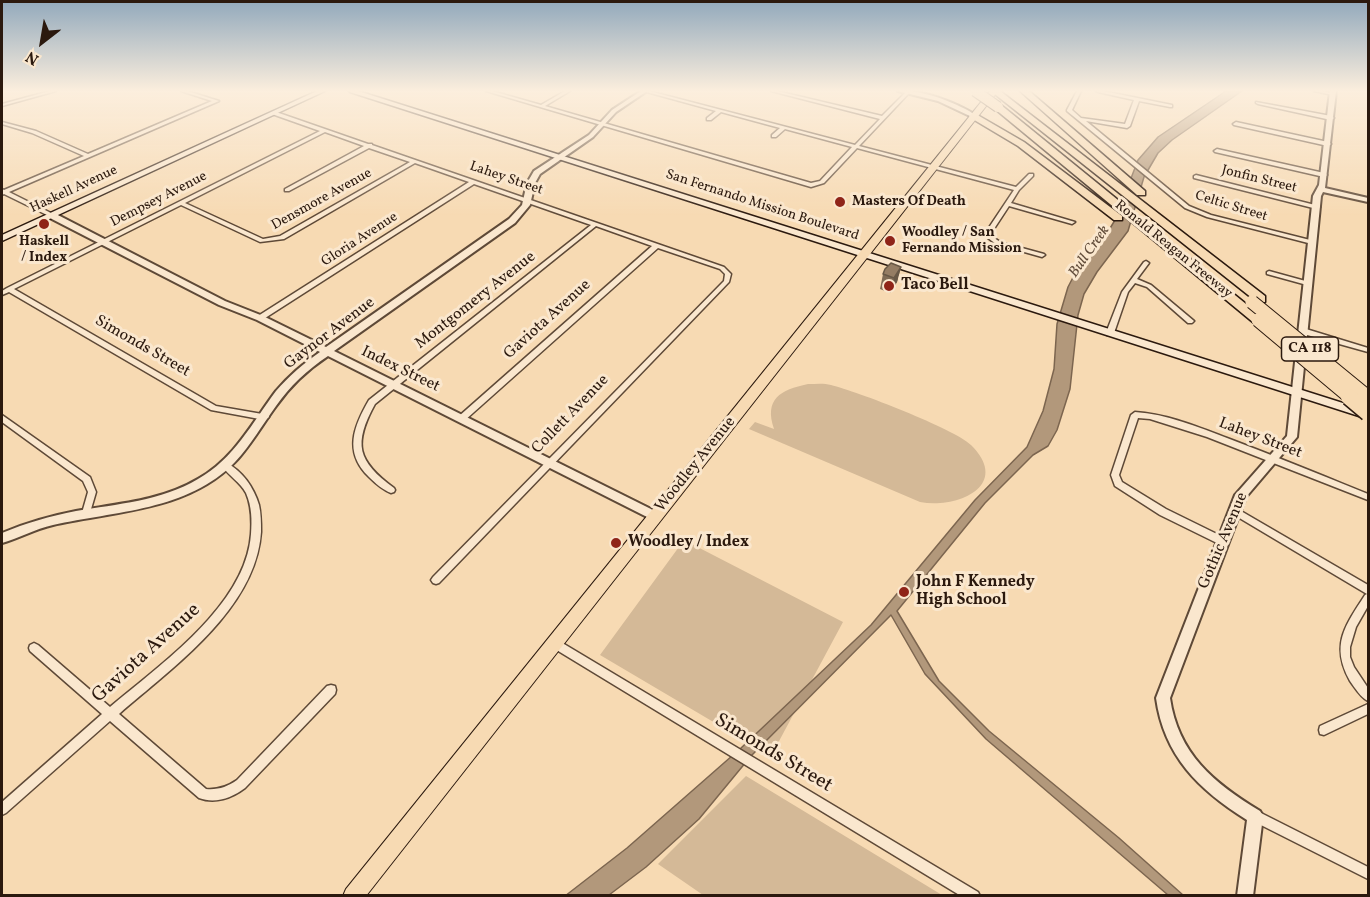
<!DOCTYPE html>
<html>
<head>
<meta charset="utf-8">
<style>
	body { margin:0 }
	#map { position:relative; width:1370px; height:897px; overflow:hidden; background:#f7dab3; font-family:Vollkorn,serif }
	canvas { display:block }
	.frame { position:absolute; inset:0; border:3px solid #2b190e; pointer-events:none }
	.north { position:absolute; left:12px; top:12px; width:60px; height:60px; -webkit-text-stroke:4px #fae7ce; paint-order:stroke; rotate:211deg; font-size:16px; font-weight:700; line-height:24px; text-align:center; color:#2b190e }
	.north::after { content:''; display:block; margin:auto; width:21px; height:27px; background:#2b190e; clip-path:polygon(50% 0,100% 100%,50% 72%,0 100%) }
</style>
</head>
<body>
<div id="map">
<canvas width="1370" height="897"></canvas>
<div class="frame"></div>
<div class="north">N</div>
</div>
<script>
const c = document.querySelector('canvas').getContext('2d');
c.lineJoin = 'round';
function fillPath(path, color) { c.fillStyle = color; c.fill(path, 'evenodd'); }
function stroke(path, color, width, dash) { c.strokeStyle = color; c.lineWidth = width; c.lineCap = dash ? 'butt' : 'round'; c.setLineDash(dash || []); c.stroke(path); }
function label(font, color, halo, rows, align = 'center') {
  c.font = font + ' Vollkorn,serif'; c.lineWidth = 6; c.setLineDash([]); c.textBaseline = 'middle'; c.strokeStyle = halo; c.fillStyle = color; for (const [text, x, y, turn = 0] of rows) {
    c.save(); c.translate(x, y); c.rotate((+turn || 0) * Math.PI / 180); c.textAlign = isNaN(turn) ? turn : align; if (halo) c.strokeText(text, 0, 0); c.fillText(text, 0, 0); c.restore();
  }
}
fillPath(new Path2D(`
	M808,384C816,384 824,383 831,385C856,391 955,429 971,445C1012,486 957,509 920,502L749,429L755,422L774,429C764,399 780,390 808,384Z
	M684,540L843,622L771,756L600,655Z
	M746,776L942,895H703L658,864Z`), '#d4b997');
const water = new Path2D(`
	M1226,91H1242L1172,140L1158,153L1144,177L1128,231L1097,272L1084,294L1078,315L1070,389L1057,430L1048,446L1033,455L985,503L897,611L939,681L989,731L1119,838L1183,895H1168L986,739L925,674L891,615L751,756L699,819L646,867L609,895L565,896L627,848L741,748L871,625L975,500L1027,447L1043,411L1054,369L1057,324L1068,287L1080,264L1103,240L1115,220L1138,160L1158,137Z`);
fillPath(water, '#b2987b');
stroke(water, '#7c654f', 1.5);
const minor = new Path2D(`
	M50,91H56L2,106V104Z
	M181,91H187L219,101L9,192L53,214V216H49L4,194L2,195V189L4,190L84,156L32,133L2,124V122L36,131L88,154L212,101Z
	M486,91H492L541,105L565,91H570L545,106L811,183L820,181L852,147L785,129L776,137H772V135L780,128L721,112L711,120H707V118L716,111L643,91H649L855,145L880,119L771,91H777L882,116L907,91H911L859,146L1016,187L1029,174H1033V176L1019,190L1011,203L1075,222L1072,224L1009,206L990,235L1000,242L1044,254L1045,255L1042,257L996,244L984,235L1014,190L857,148L824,183L811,187Z
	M1077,91H1081L1072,110L1081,118L1125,124L1134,100L1098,92L1096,91H1103L1172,105V107H1170L1139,101L1130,126L1127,128L1086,121L1189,206L1211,215L1314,241L1315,242L1312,244L1207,217L1185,208L1067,111V110Z
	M1314,91H1322L1335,94L1333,95Z
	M1256,102L1331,116L1334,118L1331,120L1258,104L1256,103Z
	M272,112H276L368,144H372V145L724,267L731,274L729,282L439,583L436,584L433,583L431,580L433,577L724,281L725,274L720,269L658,248L464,421H458L457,419L458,417L652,246L596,226L375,404C353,444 357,461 394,488L395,490L394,492L391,493C383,490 375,483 369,477C343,452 354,426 369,400L591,225L474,184L262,320H258V316L469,182L415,163L284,239L260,242L181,205L14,289L216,406L268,415L269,417L265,420L211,410L9,292L2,295V291L7,288L320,131L272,114ZM325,132L364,146L285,189V191H289L369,148L410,162L280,236L263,239L185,203Z
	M1236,122L1328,142L1331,144L1328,146L1234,125L1233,124Z
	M1217,149L1324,173L1327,175L1324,177L1215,152L1214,151Z
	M1196,175L1319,206L1320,207L1317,209L1194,178V176Z
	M1146,261L1149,263L1137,279L1151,285L1194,321L1192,323H1188L1147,287L1135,283L1128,292L1114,333L1110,335H1107L1106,333L1122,292L1144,262Z
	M1269,271L1309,282L1310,283L1307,285L1267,274V272Z
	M1300,329H1306L1368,348V352L1300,333L1299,331Z
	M1135,412C1167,414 1198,427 1227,438C1275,456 1321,475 1368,494V500L1207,437L1150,419L1138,418L1119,475L1122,482L1166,509L1225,538L1227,541L1225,544L1222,545L1219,544L1160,515L1115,486L1111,475L1131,415Z
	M2,415L90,477L96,492L89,516L86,517L83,516L82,513L88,492L83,481L2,422Z
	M226,463C242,470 254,488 259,505C261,514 261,522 261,532C256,609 173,667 119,714L206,789C218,790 227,787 237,780L327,686L331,685L335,686L336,690L335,694L245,788C232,798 215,804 199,798L110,721L6,813L2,815V802L102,714L30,651L29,648L30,645L34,643L38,645L110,707C161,664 246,605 251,534C252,520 252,507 246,493C240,482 229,476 222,466L223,464Z
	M1234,507L1368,585V606L1356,627L1350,647V657L1354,667L1368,688V701C1361,698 1355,688 1350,681C1330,645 1345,626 1365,595L1367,594L1231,513L1230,511L1231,509Z
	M554,638L978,892L980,896H961L550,646L549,643L550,640Z
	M1368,704V714L1324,735L1320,734L1319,730L1320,726Z
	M1255,810L1368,867V879L1251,820L1249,816L1251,812Z`);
const tertiary = new Path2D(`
	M641,91H647L616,112L593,137L540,174L535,183L530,205L515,223L334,351L659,513L661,516L659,519L655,521L651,519L328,356C307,370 290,386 276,406C262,425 251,445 235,462C188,511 115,511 53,525C35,529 19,538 2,543V533C26,523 50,516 76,511C117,504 161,501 198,479C234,459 252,423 276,391C289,376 304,363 320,352L257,320L219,305L48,217V213H54L225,301L263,316L326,347L509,219L522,205L527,183L534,171L589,135L612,110Z
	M898,91C921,89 958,103 977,116L972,117L938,101Z
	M1330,91H1336L1325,188L1368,198V202L1323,192L1321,196L1297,437L1246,497L1170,698C1178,754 1214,783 1260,811L1263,816L1253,896H1237L1247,820C1199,790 1164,756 1156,698L1235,495L1287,436L1313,196L1319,185Z`);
const secondary = new Path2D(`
	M317,91H325L2,241V235Z
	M349,91H358L1368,411V417H1362L350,92Z`);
const primary = new Path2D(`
	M990,91H998L366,896H343L346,889Z`);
const motorway = new Path2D(`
	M991,91H1000L1265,296V302H1257Z
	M1020,91H1029L1145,191V195H1137Z
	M995,105H1001L1262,317V323H1254L995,109Z
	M974,113L1024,142L1122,216V220H1114L1018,146L971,118L969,116Z`);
stroke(minor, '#5e4937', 3);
stroke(tertiary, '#5e4937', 4);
stroke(secondary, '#2b190e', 3);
stroke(primary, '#2b190e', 2);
stroke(motorway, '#2b190e', 3);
fillPath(minor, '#fae7ce');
fillPath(tertiary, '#fae7ce');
fillPath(secondary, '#fae7ce');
fillPath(primary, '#f7dab3');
fillPath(motorway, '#f7dab3');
const motorwayBridgeFar2 = new Path2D(`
	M975,91L998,107`);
const motorwayBridgeFar1 = new Path2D(`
	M1252,302L1368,397
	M1258,320L1351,398`);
const motorwayBridge = new Path2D(`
	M1349,397L1368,413`);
stroke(motorwayBridgeFar2, '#2b190e', 12, []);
stroke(motorwayBridgeFar1, '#2b190e', 15, []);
stroke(motorwayBridge, '#2b190e', 19, []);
stroke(motorwayBridgeFar2, '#f7dab3', 10);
stroke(motorwayBridgeFar1, '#f7dab3', 13);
stroke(motorwayBridge, '#f7dab3', 16);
fillPath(new Path2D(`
	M901,267L897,282L890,293L880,289L883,274Z`), '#806c56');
fillPath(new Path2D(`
	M901,267L897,282L890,293L894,278Z`), '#685846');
const building = new Path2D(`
	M891,263L901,267L894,278L883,274L885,269Z`);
fillPath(building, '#957d64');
stroke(building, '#685846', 1.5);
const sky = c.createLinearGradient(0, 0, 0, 216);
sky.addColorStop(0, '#92a9bc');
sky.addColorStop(0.42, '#fbeedd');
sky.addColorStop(1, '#fbeedd00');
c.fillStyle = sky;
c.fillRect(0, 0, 1370, 216);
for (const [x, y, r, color] of [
	[840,202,6,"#8f2418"],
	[44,224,6,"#8f2418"],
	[890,241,6,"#8f2418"],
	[889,286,6,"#8f2418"],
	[616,543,6,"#8f2418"],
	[904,592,6,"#8f2418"]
]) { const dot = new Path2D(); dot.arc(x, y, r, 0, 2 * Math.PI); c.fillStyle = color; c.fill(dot); stroke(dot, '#fae7ce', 2); }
label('14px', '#2b190e', '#fae7ce', [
	["Lahey Street",506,179,19],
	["Jonfin Street",1259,180,14],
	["Haskell Avenue",74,190,-25],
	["Dempsey Avenue",159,200,-27],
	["Densmore Avenue",322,200,-29],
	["San Fernando Mission Boulevard",762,206,18],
	["Celtic Street",1231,207,17],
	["Gloria Avenue",360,240,-33],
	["Ronald Reagan Freeway",1173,250,39]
]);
label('bold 14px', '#2b190e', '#fae7ce', [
	["Masters Of Death",852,202],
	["Woodley / San",902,233],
	["Fernando Mission",902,249],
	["Haskell",44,242,"center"],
	["/ Index",44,258,"center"]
], 'left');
label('italic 15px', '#614c3a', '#fae7ce', [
	["Bull Creek",1090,252,-55]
]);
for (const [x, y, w] of [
	[1310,349,57]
]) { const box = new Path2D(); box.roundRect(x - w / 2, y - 12, w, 24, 4.5); c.fillStyle = '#fae7ce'; c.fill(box); stroke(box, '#2b190e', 1.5); }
label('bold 15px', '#2b190e', null, [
	["CA 118",1310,349]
]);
label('bold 16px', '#2b190e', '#fae7ce', [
	["Taco Bell",901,286],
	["Woodley / Index",628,543],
	["John F Kennedy",916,583],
	["High School",916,601]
], 'left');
label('16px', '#2b190e', '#fae7ce', [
	["Montgomery Avenue",476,301,-38],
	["Gaviota Avenue",548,320,-42],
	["Gaynor Avenue",330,334,-37],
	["Simonds Street",142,347,30],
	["Index Street",400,370,26],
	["Collett Avenue",571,415,-46],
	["Lahey Street",1260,439,21],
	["Woodley Avenue",696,465,-51],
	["Gothic Avenue",1224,541,-67]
]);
label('20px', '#2b190e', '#fae7ce', [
	["Gaviota Avenue",147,654,-42],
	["Simonds Street",773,754,31]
]);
</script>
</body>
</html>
